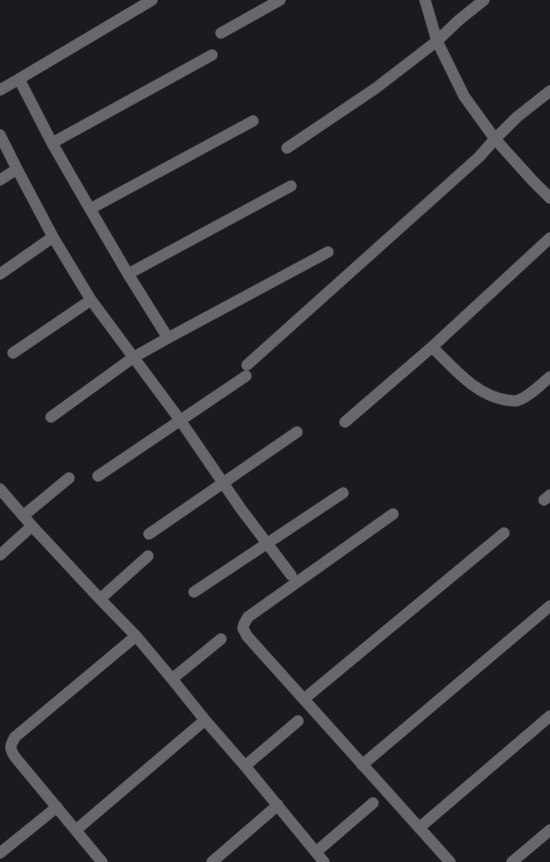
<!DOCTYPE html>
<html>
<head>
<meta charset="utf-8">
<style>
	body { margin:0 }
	canvas { display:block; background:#1b1a1f }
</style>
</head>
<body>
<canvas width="550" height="862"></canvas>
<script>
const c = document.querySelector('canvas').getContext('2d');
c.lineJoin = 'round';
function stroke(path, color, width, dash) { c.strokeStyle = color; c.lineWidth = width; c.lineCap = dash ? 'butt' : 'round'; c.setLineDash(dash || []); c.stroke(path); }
const minor = new Path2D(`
	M425,0L437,41L464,96L495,139L532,180L550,198
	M221,33L280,0
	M19,79L152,0
	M0,90L19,79L52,143L90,209L128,274L168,338
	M0,135L17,169L53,237L91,300L180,420L241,509L291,575
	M52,143L212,55
	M287,148L376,88L437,41L459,20L484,0
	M0,180L17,169
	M90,209L253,121
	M0,274L53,237
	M128,274L291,186
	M432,347C454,368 475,395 506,400C509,400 513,401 515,401C526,400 542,383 550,377
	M13,353L91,300
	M247,365L479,157L495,139L517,117L550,91
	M51,417L134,357L168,338L328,252
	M345,422L432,347L550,238
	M98,476L246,376
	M0,489L32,526L100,599L136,636L172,679L205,720L245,766L324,862
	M544,500L550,495
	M393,514L248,617L244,624L243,628L247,636L450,862
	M23,516L69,478
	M149,534L297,432
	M0,555L32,526
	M194,592L343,493
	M100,599L148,556
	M172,679L221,639
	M304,699L504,533
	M362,765L550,606
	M245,766L298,721
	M419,828L550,716
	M76,830L205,720
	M316,852L373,803
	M0,853L57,807
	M102,862L15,757C9,748 10,746 15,737L136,636
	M212,862L278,805
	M512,862L550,830`);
stroke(minor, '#38373b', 12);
stroke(minor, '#68676d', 11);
</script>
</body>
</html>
